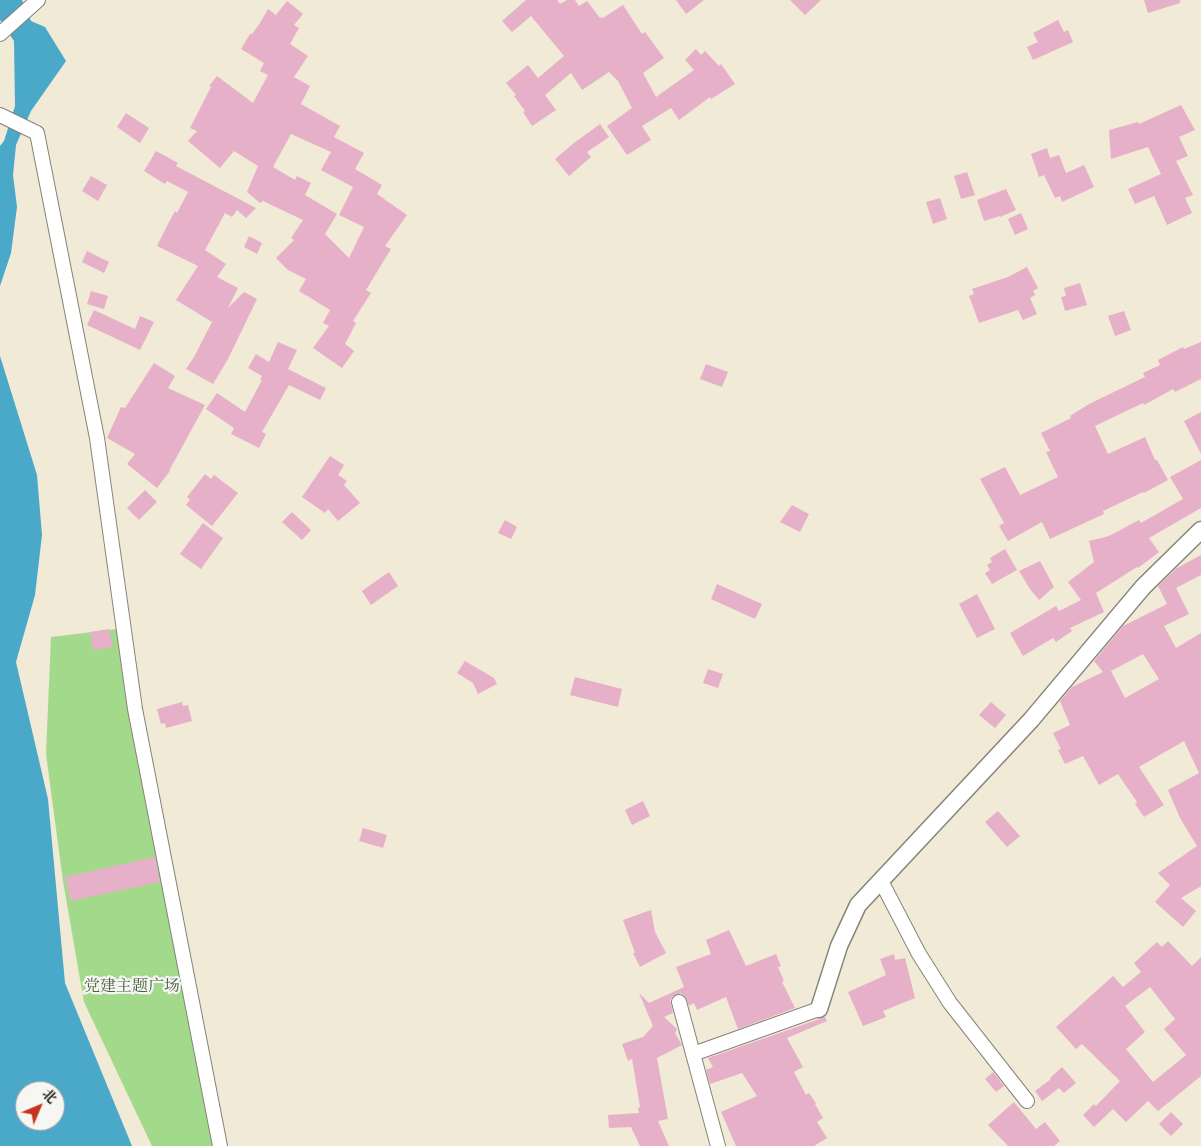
<!DOCTYPE html>
<html>
<head>
<meta charset="utf-8">
<style>
	body { margin:0 }
	#map { position:relative; width:1201px; height:1146px; overflow:hidden; background:#f0ead6; font-family:"Gentium Book Plus","Noto Serif SC",serif }
	canvas { display:block }
	.north { position:absolute; left:15px; top:1081px; width:50px; height:50px; box-sizing:border-box; background:#f6f6f2; border:1px solid #9f9f9c; border-radius:50%; rotate:45deg; font-size:14px; font-weight:700; line-height:20px; text-align:center; color:#1c1c1c }
	.north::after { content:''; display:block; margin:auto; width:18px; height:22px; background:#c8321e; clip-path:polygon(50% 0,100% 100%,50% 72%,0 100%) }
</style>
</head>
<body>
<div id="map">
<canvas width="1201" height="1146"></canvas>
<div class="north">北</div>
</div>
<script>
const c = document.querySelector('canvas').getContext('2d');
c.lineJoin = 'round';
function fillPath(path, color) { c.fillStyle = color; c.fill(path, 'evenodd'); }
function stroke(path, color, width, dash) { c.strokeStyle = color; c.lineWidth = width; c.lineCap = dash ? 'butt' : 'round'; c.setLineDash(dash || []); c.stroke(path); }
function label(font, color, halo, rows, align = 'center') {
  c.font = font + ' "Gentium Book Plus","Noto Serif SC",serif'; c.lineWidth = 4.5; c.setLineDash([]); c.textBaseline = 'middle'; c.strokeStyle = halo; c.fillStyle = color; for (const [text, x, y, turn = 0] of rows) {
    c.save(); c.translate(x, y); c.rotate((+turn || 0) * Math.PI / 180); c.textAlign = isNaN(turn) ? turn : align; if (halo) c.strokeText(text, 0, 0); c.fillText(text, 0, 0); c.restore();
  }
}
fillPath(new Path2D(`
	M117,629L213,1146H152L84,1002L63,881L46,754L51,637Z`), '#a2d98a');
fillPath(new Path2D(`
	M0,0H22L31,21L45,27L66,61L31,111L16,145L13,175L17,207L11,253L0,286V146L4,141L15,106L14,41L0,20Z
	M0,356L37,475L42,535L35,595L16,662L48,799L65,983L132,1146H0ZM25,1091H55V1121H25Z`), '#4aa8c9');
fillPath(new Path2D(`
	M526,0H557L560,4L567,0H575L579,6L587,1L600,18L602,17L603,18L623,5L642,34L645,32L664,58L643,73L656,97L694,70L685,60L696,49L701,55L705,51L719,66L721,64L735,84L711,99L710,97L679,120L671,108L642,126L651,140L627,155L607,126L632,108L618,81L609,72L582,90L571,73L545,95L556,110L532,126L523,112L525,111L514,96L516,95L506,83L528,65L538,78L564,56L531,16L512,32L502,21Z
	M676,0H704L686,14Z
	M790,0H821L805,15Z
	M1144,0H1180V3L1148,13Z
	M287,1L303,14L294,25L299,28L290,44L308,56L294,77L310,86L301,104L340,126L334,137L364,153L355,169L382,185L377,194L407,215L385,246L391,249L366,290L371,293L353,321L356,323L345,344L354,351L342,368L313,348L329,326L323,323L330,310L299,291L306,279L288,270L276,258L294,240L291,238L303,220L263,201L260,203L247,192L258,166L234,151L220,168L188,141L197,131L190,128L211,87L209,86L217,76L253,103L268,75L260,71L264,63L241,49L250,34H252L260,23L268,9L276,15ZM291,134L331,152L321,170L353,187L339,215L364,227L349,258L325,234L337,214L305,195L311,183L297,176L295,180L273,167Z
	M1058,20L1064,32L1068,30L1073,42L1033,60L1027,47L1038,42L1033,33Z
	M1181,105L1195,130L1179,137L1188,156L1176,161L1193,195L1185,198L1192,213L1167,225L1154,196L1135,204L1128,189L1161,174L1148,147L1111,159L1109,130L1138,122L1139,124Z
	M126,113L149,128L140,143L117,127Z
	M600,124L609,137L587,152L591,157L569,176L555,159L574,143Z
	M1047,148L1050,158L1059,155L1066,173L1084,165L1094,187L1062,202L1060,196L1055,198L1044,175L1039,177L1031,154Z
	M156,151L178,163L176,166L256,208L246,218L237,210L232,217L225,213L205,250L226,264L217,277L238,288L228,308L244,292L257,299L228,359L213,384L186,369L194,357L212,322L176,300L198,266L157,246L168,224L175,211L177,213L188,192L167,181L165,184L144,171Z
	M967,172L975,195L961,199L954,176Z
	M91,176L107,185L98,201L82,191Z
	M1006,189L1016,210L1000,217V216L984,221L977,200Z
	M940,198L947,219L933,224L926,202Z
	M1021,213L1028,229L1015,235L1008,219Z
	M249,236L262,243L257,254L244,247Z
	M87,251L109,262L104,273L82,262Z
	M1027,267L1038,288L1033,291L1035,295L1030,298L1037,314L1023,320L1018,310L979,323L969,296L974,294L972,289L1008,277Z
	M1080,283L1087,305L1065,311L1061,297L1066,296L1064,288Z
	M91,291L108,296L104,309L87,304Z
	M94,310L135,329L140,316L154,322L140,350L87,325Z
	M1124,311L1131,330L1115,336L1108,316Z
	M278,342L297,350L288,369L326,388L320,400L289,385L262,432L266,434L259,448L231,434L234,428L206,409L217,393L245,412L262,380L260,379L262,376L248,368L256,354L269,362Z
	M1201,342V379L1175,392L1173,389L1144,405L1143,403L1095,426L1108,454L1145,437L1155,460H1157L1168,480L1144,493L1143,492L1103,511L1104,514L1050,539L1042,522L1008,541L999,526L1004,523L980,479L1005,467L1020,495L1058,477L1046,452L1050,451L1041,433L1071,418L1070,416L1089,404L1145,377L1143,373L1160,365L1158,360L1183,347L1184,349Z
	M154,363L175,376L168,388L205,405L169,471H170L157,488L127,464L135,454L107,438L121,407L125,408Z
	M706,364L728,372L722,387L700,379Z
	M1201,412V454L1184,421Z
	M330,456L344,465L338,475L347,481L344,485L360,503L338,521L328,509L325,513L302,497Z
	M1201,460V508L1149,538L1159,552L1138,568L1137,567L1096,593L1104,612L1070,628L1072,631L1056,642L1053,638L1023,656L1010,633L1056,606L1059,611L1081,600L1068,582L1094,562L1089,541L1109,536L1139,520L1141,523L1183,499L1170,477Z
	M205,474L211,479L214,475L238,493L212,526L186,505L190,500L187,497Z
	M145,490L157,502L139,520L127,508Z
	M792,505L809,514L800,532L780,522Z
	M292,512L311,530L302,540L282,522Z
	M505,520L517,527L511,539L498,533Z
	M203,523L223,538L201,569L180,554Z
	M1005,549L1017,570L992,584L985,573L990,570L987,565L992,562L990,558Z
	M1201,555V575L1176,588L1189,614L1164,626L1176,648L1201,633V886L1181,898L1196,911L1183,927L1155,902L1170,885L1158,873L1197,846L1180,818L1168,790L1199,773L1184,741L1139,767L1164,805L1144,817L1135,804L1137,802L1118,774L1099,785L1083,756L1065,764L1058,750L1061,749L1053,733L1070,725L1060,701L1072,687L1103,672L1094,661L1123,626L1167,604L1158,586L1177,568ZM1143,654L1159,679L1125,698L1111,671Z
	M1040,561L1054,587L1039,600L1030,589L1019,571Z
	M389,572L398,586L371,605L362,591Z
	M717,584L762,604L755,619L711,599Z
	M977,594L995,629L977,638L959,604Z
	M109,629L113,647L93,650L90,632Z
	M465,661L494,678L497,684L478,694L473,683L457,673Z
	M708,669L723,674L718,688L703,683Z
	M575,677L622,689L618,707L570,695Z
	M182,702L183,706L188,705L192,721L166,728L165,723L161,724L157,709Z
	M991,702L1006,715L995,728L979,715Z
	M643,801L650,816L632,825L625,810Z
	M998,811L1020,836L1007,847L985,822Z
	M363,828L387,835L383,848L359,841Z
	M155,857L160,882L71,901L65,877Z
	M651,910L655,932L666,953L640,967L633,953H635L623,920Z
	M729,930L746,966L776,954L781,966L778,967L784,981L782,982L795,1008L738,1029L726,997L697,1010L694,1003L689,1006L685,996L681,993L673,996L670,1000L673,1013L664,1017L677,1029L675,1033L682,1045L657,1058L668,1119L658,1121L669,1146H640L631,1127L609,1128L608,1115L639,1113L638,1108L640,1107L632,1059L628,1061L622,1044L643,1037L653,1026L639,993L649,1003L684,987L676,967L711,954L706,940Z
	M1168,941L1192,966L1201,957V1076L1158,1111L1148,1101L1126,1122L1113,1109L1094,1127L1083,1115L1094,1104L1096,1106L1120,1081L1082,1044L1076,1049L1056,1027L1113,976L1123,987L1141,972L1134,963L1157,942L1162,947ZM1150,987L1175,1019L1164,1029L1186,1055L1153,1082L1126,1049L1145,1032L1125,1006Z
	M894,954L895,960L905,958L915,998L883,1011L886,1017L863,1026L848,992L886,975L880,959Z
	M825,1017L827,1021L787,1038L803,1067L794,1072L806,1095L809,1093L816,1103L815,1104L823,1118L817,1122L827,1138L814,1146H736L721,1112L757,1096L742,1073L710,1084L706,1070L713,1067L708,1058Z
	M1062,1067L1076,1083L1064,1093L1059,1088L1042,1101L1035,1091L1051,1079L1050,1078Z
	M993,1072L1004,1086L996,1092L985,1079Z
	M1014,1102L1036,1129L1045,1122L1060,1141L1054,1146H1008L988,1125Z
	M1171,1112L1183,1124L1171,1136L1159,1124Z`), '#e6b1c8');
const minor = new Path2D(`
	M0,34L38,0
	M0,115L37,133L97,438L135,709L220,1146
	M881,881L919,954L950,1003L1027,1101
	M679,1002L718,1146
	M693,1054L819,1009`);
const tertiary = new Path2D(`
	M819,1009L839,946L858,905L1031,720L1143,587L1201,530`);
stroke(minor, '#868379', 16);
stroke(tertiary, '#868379', 19);
stroke(minor, '#fff', 14);
stroke(tertiary, '#fff', 16);
label('16px', '#4b5e42', '#f6f6f2', [
	["党建主题广场",132,987]
]);
</script>
</body>
</html>
